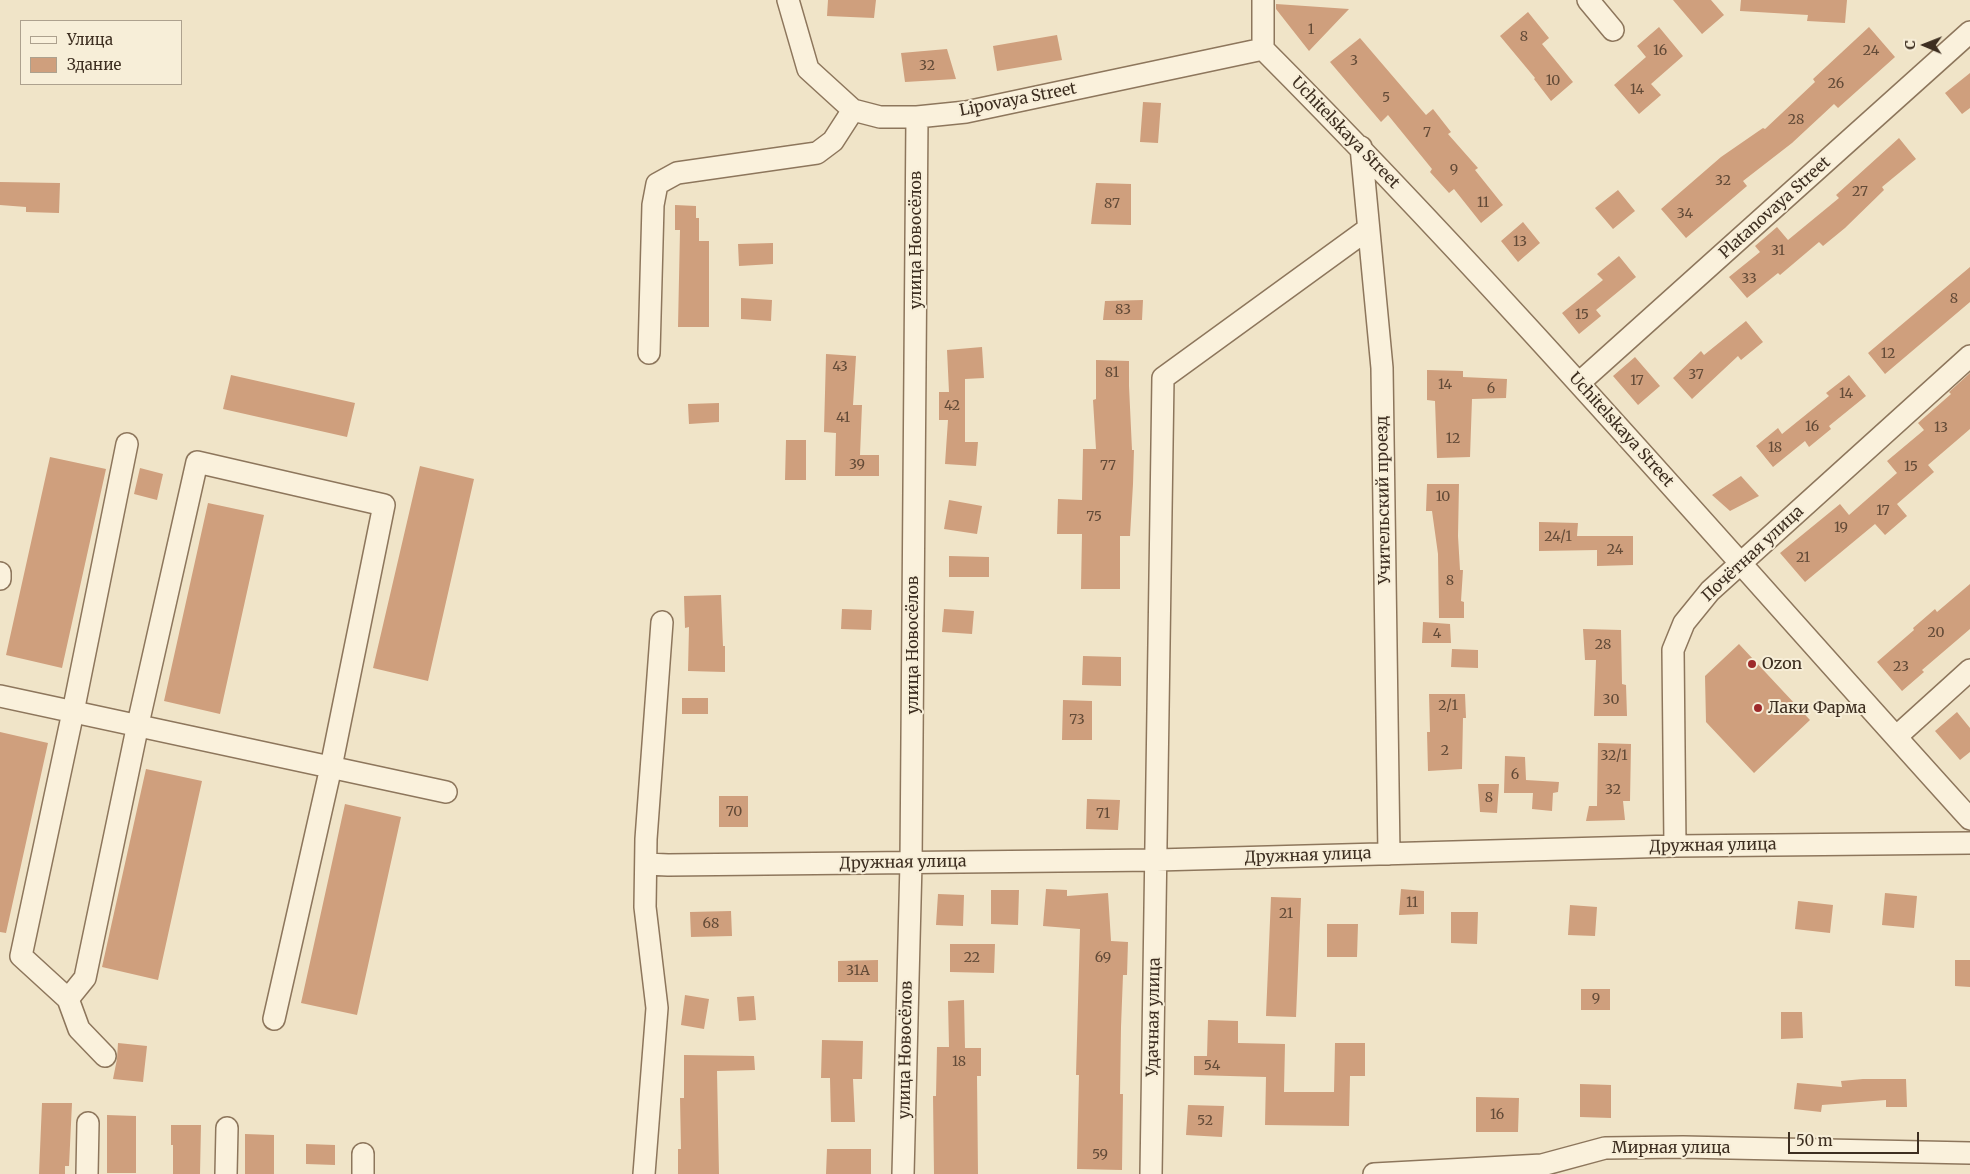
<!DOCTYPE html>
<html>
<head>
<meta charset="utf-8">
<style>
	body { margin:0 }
	#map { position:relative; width:1970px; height:1174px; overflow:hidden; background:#f0e4c8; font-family:Merriweather,serif }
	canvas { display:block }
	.legend { position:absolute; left:20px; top:20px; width:162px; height:65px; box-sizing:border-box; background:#f7eed8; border:1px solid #ada18e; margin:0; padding:6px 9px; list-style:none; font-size:15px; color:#3d2e20 }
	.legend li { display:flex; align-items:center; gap:10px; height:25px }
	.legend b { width:25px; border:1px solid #ada18e }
	.north { position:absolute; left:1900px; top:20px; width:50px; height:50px; -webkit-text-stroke:4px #f7eed8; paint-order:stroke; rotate:271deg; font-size:14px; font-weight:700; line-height:20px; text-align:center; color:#3d2e20 }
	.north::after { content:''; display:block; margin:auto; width:18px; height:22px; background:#3d2e20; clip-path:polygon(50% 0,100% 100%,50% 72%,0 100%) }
	.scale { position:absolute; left:1788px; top:1132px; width:131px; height:22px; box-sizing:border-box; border:2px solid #3d2e20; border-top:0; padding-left:6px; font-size:15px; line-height:18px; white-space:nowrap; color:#3d2e20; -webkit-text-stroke:4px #f7eed8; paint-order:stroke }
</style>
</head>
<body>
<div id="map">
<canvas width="1970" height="1174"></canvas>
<ul class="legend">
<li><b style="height:6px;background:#faf1dc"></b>Улица</li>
<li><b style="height:14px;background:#cf9f7d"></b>Здание</li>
</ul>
<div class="north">С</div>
<div class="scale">50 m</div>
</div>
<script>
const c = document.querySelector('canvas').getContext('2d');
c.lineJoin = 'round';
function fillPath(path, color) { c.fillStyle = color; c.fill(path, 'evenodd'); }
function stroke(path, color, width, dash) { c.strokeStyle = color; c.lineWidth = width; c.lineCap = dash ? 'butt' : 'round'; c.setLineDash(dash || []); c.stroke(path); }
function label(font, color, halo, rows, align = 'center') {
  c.font = font + ' Merriweather,serif'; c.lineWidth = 4; c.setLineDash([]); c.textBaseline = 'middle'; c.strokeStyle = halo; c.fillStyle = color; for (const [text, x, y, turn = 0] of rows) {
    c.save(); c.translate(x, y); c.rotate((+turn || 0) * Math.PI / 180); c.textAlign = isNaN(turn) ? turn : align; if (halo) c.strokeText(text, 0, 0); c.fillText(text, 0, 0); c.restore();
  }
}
fillPath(new Path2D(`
	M828,0H876L874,18L827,16Z
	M1673,0H1711L1724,15L1702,34Z
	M1741,0H1847L1845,23L1807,21L1808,15L1740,11Z
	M1276,4L1349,9L1309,51L1276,9Z
	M1528,12L1549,38L1542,44L1573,82L1551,101L1534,79L1535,78L1500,36Z
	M1659,27L1683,56L1651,84L1661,95L1639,114L1614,85L1646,57L1637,46Z
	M1869,27L1895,57L1838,108L1834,104L1792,143L1743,181L1747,186L1686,238L1661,209L1721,157L1763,128L1765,129L1815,82L1813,79Z
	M1057,35L1062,60L997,71L993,46Z
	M1360,38L1426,115L1433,109L1451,132L1448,134L1478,168L1475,170L1503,205L1481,223L1454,189L1449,193L1430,172L1432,169L1388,115L1381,122L1330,62Z
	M947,49L956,79L905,82L901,53Z
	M1970,73V108L1962,114L1945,93Z
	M1143,102L1161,103L1158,143L1140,142Z
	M1899,138L1916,159L1882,187L1884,190L1845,228L1823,246L1819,242L1780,275L1778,273L1747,298L1729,277L1760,252L1755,246L1777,227L1788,240L1839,198L1836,195Z
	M0,182L60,183L59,213L26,212V207L0,205Z
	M1096,183L1131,184V225L1091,224Z
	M1618,190L1635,211L1613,229L1595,208Z
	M675,205L696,206V218H699V241H709V327H678L680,230H675Z
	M1523,222L1540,243L1518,262L1501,241Z
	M773,243V264L739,266L738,244Z
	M1619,256L1636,277L1596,310L1601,316L1579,334L1562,313L1603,280L1597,274Z
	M1970,267V302L1885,374L1868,353Z
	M741,298L772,300L771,321L741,319Z
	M1143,300L1142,320H1103L1105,301Z
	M1746,321L1763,342L1741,360L1738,356L1692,399L1673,378L1701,351L1704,355Z
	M982,347L984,378L965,379V442H978L976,466L945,464L948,420H939V392H949L947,350Z
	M826,354L856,356L853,405H862L860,455H879V476H835L836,433L824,432Z
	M1635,357L1660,386L1638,405L1613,376Z
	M1096,360L1129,361V386L1132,450H1134L1133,484L1130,536H1120V589H1081L1082,534H1057L1058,499L1082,500L1083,449H1096L1093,400L1096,399Z
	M1427,370L1463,371V377L1507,379L1506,398L1472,399L1470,457L1437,458L1435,401L1427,400Z
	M1970,373V429L1928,465L1934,472L1897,504L1907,516L1885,535L1875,524L1805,582L1780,553L1840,504L1849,515L1897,473L1887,461L1924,430L1918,423L1951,394L1949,392Z
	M231,375L355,403L347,437L223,409Z
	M1849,375L1866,396L1829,426L1831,429L1809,447L1805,441L1773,467L1756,446L1778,428L1782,434L1829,396L1826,393Z
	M719,403V422L689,424L688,404Z
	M786,440H806V480H785Z
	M50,457L106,469L62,668L6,655Z
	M420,466L474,479L428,681L373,668Z
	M140,468L163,474L157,500L134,494Z
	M1741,476L1759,496L1730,511L1712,495Z
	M1427,484H1459L1458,536L1460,570H1463L1461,601L1464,602V618H1439L1438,554L1432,511H1426Z
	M949,500L982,506L977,534L944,529Z
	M208,503L264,515L220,714L164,701Z
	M1539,522L1578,523L1577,536H1633V565L1597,566V550L1539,551Z
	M949,556L989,557V577H949Z
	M1970,584V629L1922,670L1924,672L1902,691L1877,662L1914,630L1913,628L1935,609L1937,612Z
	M721,595L723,646H725V672L688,671L689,627L685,628L684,596Z
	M842,609L872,610L871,630L841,629Z
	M944,609L974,611L972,634L942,632Z
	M1423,622L1450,624L1451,643H1422Z
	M1583,629L1621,630L1622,684L1626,685L1627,716H1594L1596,660H1585Z
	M1739,644L1810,720L1754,773L1706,722L1705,676Z
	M1452,649L1478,650V668L1451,667Z
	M1083,656L1121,657V686L1082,685Z
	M1429,694H1465L1466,718H1463L1462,769L1428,771L1427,732H1430Z
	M682,698H708V714H682Z
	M1063,700L1092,701V740H1062Z
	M1957,712L1970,728V752L1960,760L1935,731Z
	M0,732L48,743L6,933L0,932Z
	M1598,743L1631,744L1630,801H1623L1625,820L1586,821L1589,806H1597Z
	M1505,756L1525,757L1526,780L1559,782L1558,792L1553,793L1552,811L1532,809L1533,793H1504Z
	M146,769L202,781L158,980L102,967Z
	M1478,784H1499L1497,813L1480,812Z
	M719,796H748V827H719Z
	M1087,799L1120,800L1118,830L1086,829Z
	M345,804L401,817L357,1015L301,1003Z
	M1046,889L1067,890V896L1108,893L1111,941L1128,942L1127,975H1123L1121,1027L1120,1094H1123L1122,1170L1077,1169L1079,1075H1076L1080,929L1043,926Z
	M1401,889L1424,891V914L1399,915Z
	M991,890H1019L1018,925L991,924Z
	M1885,893L1917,896L1914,928L1882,925Z
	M938,894L964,895L963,926L936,925Z
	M1271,897L1301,898L1296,1017L1266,1016Z
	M1798,901L1833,905L1830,933L1795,929Z
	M1570,905L1597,907L1595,936L1568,935Z
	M731,911L732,936L691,937L690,912Z
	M1451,912H1478L1477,944L1451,943Z
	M1327,924H1358L1357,957H1327Z
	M950,944H995L994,973L950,972Z
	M878,960V982H838V961Z
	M1955,960H1970V987L1955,986Z
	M1581,989H1610V1010H1581Z
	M685,995L709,999L704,1029L681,1025Z
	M754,996L756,1020L739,1021L737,997Z
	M964,1000L965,1048H981V1076H977L978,1174H934L933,1096H936L937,1047H949L948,1001Z
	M1781,1012H1802L1803,1038L1781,1039Z
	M1208,1020L1238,1021V1043L1285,1044L1284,1092H1334L1335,1043H1365V1076H1350L1349,1126L1265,1125L1266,1077L1194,1075V1056H1207Z
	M822,1040L863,1041L862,1079H853L855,1122H831L830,1078H821Z
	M118,1043L147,1046L143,1082L113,1079L117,1059Z
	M684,1055L754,1056L755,1070L717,1071L719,1174H678V1149H681L680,1098H684Z
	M1863,1079H1906L1907,1107H1886V1100L1822,1105L1821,1112L1794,1109L1797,1083L1842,1087L1841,1081Z
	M1580,1084L1611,1085V1118L1580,1117Z
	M1476,1097L1519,1098L1518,1132H1476Z
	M42,1103H72L69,1166H65V1174H39Z
	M1188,1105L1224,1106L1222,1137L1186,1135Z
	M107,1115L136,1116V1173H107Z
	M171,1125H201L200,1174H173V1145H171Z
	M245,1134L274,1135V1174H245Z
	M306,1144L335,1145V1165L306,1164Z
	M827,1149H871V1174H826Z`), '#cf9f7d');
const minor = new Path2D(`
	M788,0L808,69L853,110L880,117H917L966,112L1263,49
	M1263,0V49
	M1588,0L1613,30
	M1263,49C1509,296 1736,561 1970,819
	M1361,147L1382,368L1389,854
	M649,353L653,205L657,184L677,173L817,153L833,141L853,110
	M1579,383L1970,32
	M0,573V579
	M0,696L446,792
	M1896,737L1970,670
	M1675,846L1673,650L1684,623L1710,591L1970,356
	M646,864L668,865L1157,860L1675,846L1970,843
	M68,999L85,978L138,724L197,462L384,505L331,767L274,1019
	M105,1056L79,1029L68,999L21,956L73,712L127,444
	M87,1174L88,1123
	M226,1174L227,1128
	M363,1174V1154
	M644,1174L657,1008L645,907L646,839L662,622
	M903,1174L911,863L917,117
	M1151,1174L1163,378L1368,229
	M1374,1174L1542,1165L1605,1148L1683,1147L1970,1153`);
stroke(minor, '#8d765c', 24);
stroke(minor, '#faf1dc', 21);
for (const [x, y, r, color] of [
	[1752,664,5,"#9e2a2b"],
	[1758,708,5,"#9e2a2b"]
]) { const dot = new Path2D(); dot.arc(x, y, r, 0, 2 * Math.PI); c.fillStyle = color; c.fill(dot); stroke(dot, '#f7eed8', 2); }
label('14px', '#624a37', null, [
	["1",1311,30],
	["8",1524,37],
	["16",1660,51],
	["24",1871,51],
	["3",1354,61],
	["32",927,66],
	["10",1553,81],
	["26",1836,84],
	["14",1637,90],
	["5",1386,98],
	["28",1796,120],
	["7",1427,133],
	["9",1454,170],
	["32",1723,181],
	["27",1860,192],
	["11",1483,203],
	["87",1112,204],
	["34",1685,214],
	["13",1520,242],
	["31",1778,251],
	["33",1749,279],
	["8",1954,299],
	["83",1123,310],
	["15",1582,315],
	["12",1888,354],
	["43",840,367],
	["81",1112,373],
	["37",1696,375],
	["17",1637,381],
	["14",1445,385],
	["6",1491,389],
	["14",1846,394],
	["42",952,406],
	["41",843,418],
	["16",1812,427],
	["13",1941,428],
	["12",1453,439],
	["18",1775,448],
	["39",857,465],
	["77",1108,466],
	["15",1911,467],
	["10",1443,497],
	["17",1883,511],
	["75",1094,517],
	["19",1841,528],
	["24/1",1558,537],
	["24",1615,550],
	["21",1803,558],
	["8",1450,581],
	["20",1936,633],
	["4",1437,634],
	["28",1603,645],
	["23",1901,667],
	["30",1611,700],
	["2/1",1448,706],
	["73",1077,720],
	["2",1445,751],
	["32/1",1614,756],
	["6",1515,775],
	["32",1613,790],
	["8",1489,798],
	["70",734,812],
	["71",1103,814],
	["11",1412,903],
	["21",1286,914],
	["68",711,924],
	["22",972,958],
	["69",1103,958],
	["31А",858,971],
	["9",1596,999],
	["18",959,1062],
	["54",1212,1066],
	["16",1497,1115],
	["52",1205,1121],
	["59",1100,1155]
]);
label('16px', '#3d2e20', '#f7eed8', [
	["Lipovaya Street",1018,100,-11],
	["Uchitelskaya Street",1345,133,46],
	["Platanovaya Street",1775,208,-42],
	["улица Новосёлов",916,240,-90],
	["Uchitelskaya Street",1621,430,48],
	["Учительский проезд",1384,500,-91],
	["Почётная улица",1753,554,-43],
	["улица Новосёлов",913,645,-90],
	["Дружная улица",1713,846,-1],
	["Дружная улица",1308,856,-2],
	["Дружная улица",903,863,-1],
	["Удачная улица",1154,1017,-89],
	["улица Новосёлов",906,1050,-89],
	["Мирная улица",1671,1148]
]);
label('16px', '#3d2e20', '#f7eed8', [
	["Ozon",1762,664],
	["Лаки Фарма",1768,708]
], 'left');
</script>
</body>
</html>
